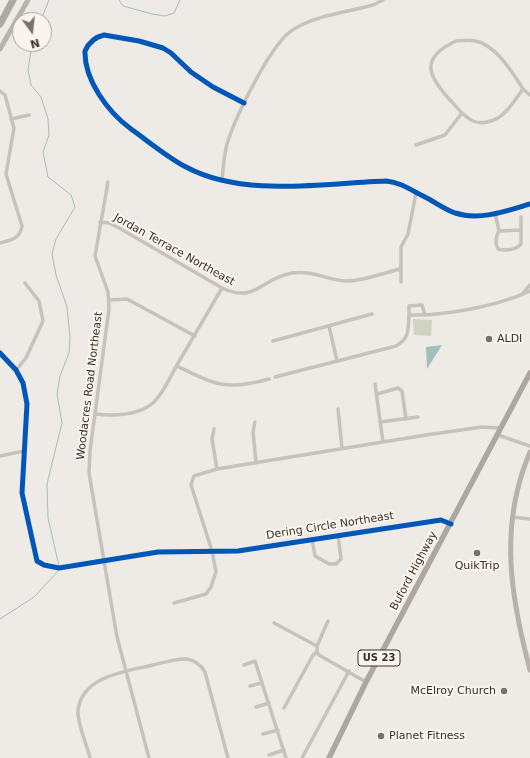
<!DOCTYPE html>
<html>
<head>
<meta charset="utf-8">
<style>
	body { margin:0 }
	#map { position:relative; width:530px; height:758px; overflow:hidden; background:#eeeae5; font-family:"DejaVu Sans",sans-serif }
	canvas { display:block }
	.north { position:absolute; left:12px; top:12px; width:40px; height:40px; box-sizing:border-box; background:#faf4ed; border:1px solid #ada59f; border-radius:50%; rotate:165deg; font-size:11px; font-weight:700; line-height:16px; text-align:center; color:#392f2b }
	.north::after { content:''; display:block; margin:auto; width:14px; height:18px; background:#78706c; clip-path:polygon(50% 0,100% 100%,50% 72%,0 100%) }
</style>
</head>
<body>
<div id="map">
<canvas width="530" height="758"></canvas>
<div class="north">N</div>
</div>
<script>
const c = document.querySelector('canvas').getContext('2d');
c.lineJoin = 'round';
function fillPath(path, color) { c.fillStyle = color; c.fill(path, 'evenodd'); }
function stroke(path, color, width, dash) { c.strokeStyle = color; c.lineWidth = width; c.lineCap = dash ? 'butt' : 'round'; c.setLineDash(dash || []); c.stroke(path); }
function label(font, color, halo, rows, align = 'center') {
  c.font = font + ' "DejaVu Sans",sans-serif'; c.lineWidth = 4; c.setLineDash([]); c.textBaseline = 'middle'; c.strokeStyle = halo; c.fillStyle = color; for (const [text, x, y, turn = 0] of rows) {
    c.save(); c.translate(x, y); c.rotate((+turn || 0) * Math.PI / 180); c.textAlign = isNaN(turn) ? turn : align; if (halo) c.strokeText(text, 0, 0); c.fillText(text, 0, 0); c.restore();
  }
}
fillPath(new Path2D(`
	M413,319L432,320L431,336L414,335Z`), '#d0d3c0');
fillPath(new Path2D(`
	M442,345L427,369L426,347Z`), '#a2bfbe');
stroke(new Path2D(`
	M119,0L123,6L152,14L165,16L174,13L180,0
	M41,20L49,0
	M32,44L28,70L31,85L41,97L48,119L49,135L43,152L48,177L71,195L75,207L56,239L52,254L56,275L67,307L70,338L69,353L60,376L57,394L62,423L47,484L48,518L59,566
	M0,619L34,597L59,570`), '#a2bfbe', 1);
stroke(new Path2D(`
	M456,41C462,41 469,39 475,41C495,44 513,73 523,89C515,100 505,117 491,121C485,123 478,123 473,121C464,117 457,107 450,100C428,76 419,58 456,41Z
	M523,89L530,95
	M0,91L5,95L14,128L6,174L22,226C20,239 11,240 0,243
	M244,103L213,87L191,72L171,53L163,48L139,41L104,35C95,37 89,42 85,51C84,80 108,112 131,129C148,141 167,157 186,167C244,198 323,183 386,181C403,183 410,190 425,197C435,202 444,209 455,213C480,221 506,211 530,204
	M11,119L29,115
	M416,145L445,135L462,113
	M222,180C223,169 224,155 227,144C235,118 271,42 294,29C317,15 348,12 373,5L383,0
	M108,182L95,256L108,292L109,309L90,451L89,473L117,637L149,758
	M495,213L499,231C496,236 495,243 498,249C505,251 516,250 521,244V217
	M100,222L109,223L121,229L222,288C256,304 261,278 292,273C312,270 328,280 346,281C364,281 383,273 400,269
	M499,231L521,230
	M401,282V247L408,234L416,193
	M523,293L530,285
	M110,300L127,299L195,336
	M409,315V306L422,305L425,315
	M329,326L337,361
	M273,341L372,314
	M0,353L16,370L23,383L27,404L22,493L37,561L44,565L59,568L158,552L238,551L441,520L451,524
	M177,366C216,385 226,391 269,379
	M16,370L26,358L43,321L39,301L25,283
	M275,377L396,346C410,338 408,329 409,315C445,316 497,306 530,291
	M375,384L383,442
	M377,394L398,388L402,391L406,419
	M338,409L342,448
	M95,414C114,416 139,416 154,402C164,392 170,377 177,365C192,339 207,314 222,288
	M255,422L253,432L256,462
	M380,422L418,417
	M214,429L212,439L217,469
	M498,435L530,446
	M0,456L24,451
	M512,517L530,519
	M312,539L315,556L329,564H336L341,559L338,535
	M174,603L206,594L211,587L216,572L212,551L191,485L194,476L217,469L426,435L482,427L501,428
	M274,623L317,646V652L319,655L366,682
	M317,646L328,621
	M244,665L255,661L286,758
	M250,686L262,683
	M256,707L269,703
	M284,708L313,655L317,652
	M263,734L278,730
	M269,755L284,750
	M90,758C87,745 77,723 78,711C81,676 127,671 153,665C163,663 176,658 186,659C195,660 201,665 205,672L228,758
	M302,758L349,671`), '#c8c2bd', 3.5);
stroke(new Path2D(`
	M0,49L28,0
	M530,452C499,525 510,595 530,670`), '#b8b2ae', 5);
stroke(new Path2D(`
	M329,758L366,682L530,373`), '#ada7a2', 5.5);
stroke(new Path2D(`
	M0,24L13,0`), '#ada9a4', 7);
stroke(new Path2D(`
	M244,103L213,87L191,72L171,53L163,48L139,41L104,35C95,37 89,42 85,51C84,80 108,112 131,129C148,141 167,157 186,167C244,198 323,183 386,181C403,183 410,190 425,197C435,202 444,209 455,213C480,221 506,211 530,204
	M0,353L16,370L23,383L27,404L22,493L37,561L44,565L59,568L158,552L238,551L441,520L451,524`), '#0057b8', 5);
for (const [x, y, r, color] of [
	[489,339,4,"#78706c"],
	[477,553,4,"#78706c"],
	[504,691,4,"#78706c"],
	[381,736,4,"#78706c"]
]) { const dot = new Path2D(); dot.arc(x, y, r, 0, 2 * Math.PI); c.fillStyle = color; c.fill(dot); stroke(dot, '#faf4ed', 1.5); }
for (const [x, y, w] of [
	[379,658,42]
]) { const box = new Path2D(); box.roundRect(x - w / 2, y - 8, w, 16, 3); c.fillStyle = '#faf4ed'; c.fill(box); stroke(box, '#392f2b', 1); }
label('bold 10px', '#392f2b', null, [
	["US 23",379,658]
]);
label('11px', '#392f2b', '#faf4ed', [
	["Jordan Terrace Northeast",174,250,29],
	["Woodacres Road Northeast",90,386,-83],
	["Dering Circle Northeast",330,526,-9],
	["Buford Highway",414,571,-62]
]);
label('11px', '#392f2b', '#faf4ed', [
	["ALDI",497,339],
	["QuikTrip",477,566,"center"],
	["McElroy Church",496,691,"right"],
	["Planet Fitness",389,736]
], 'left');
</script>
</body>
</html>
